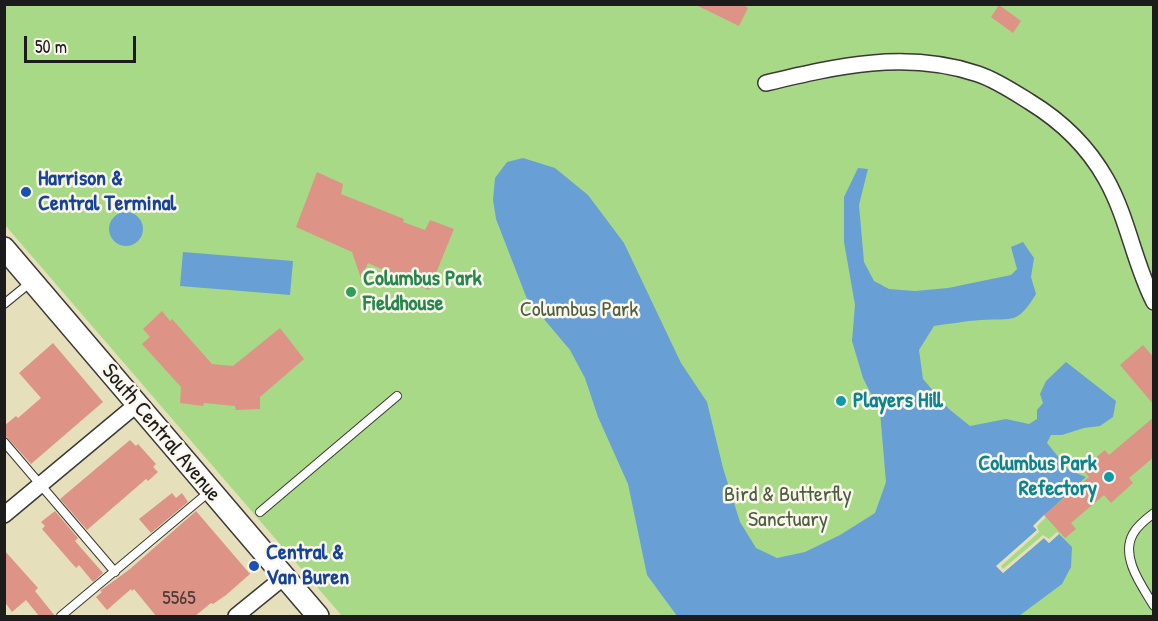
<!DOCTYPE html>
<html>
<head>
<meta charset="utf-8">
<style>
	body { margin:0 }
	#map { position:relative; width:1158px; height:621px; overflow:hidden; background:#e6dfbb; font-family:"Patrick Hand",sans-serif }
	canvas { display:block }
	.frame { position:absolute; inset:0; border:6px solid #1c1c1c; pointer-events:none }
	.scale { position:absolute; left:24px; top:36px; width:112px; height:27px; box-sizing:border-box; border:3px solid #1c1c1c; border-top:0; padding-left:8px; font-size:18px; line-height:21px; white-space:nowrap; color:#1c1c1c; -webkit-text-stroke:4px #fbf7ec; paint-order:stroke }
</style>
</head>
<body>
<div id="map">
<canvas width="1158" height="621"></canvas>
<div class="frame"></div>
<div class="scale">50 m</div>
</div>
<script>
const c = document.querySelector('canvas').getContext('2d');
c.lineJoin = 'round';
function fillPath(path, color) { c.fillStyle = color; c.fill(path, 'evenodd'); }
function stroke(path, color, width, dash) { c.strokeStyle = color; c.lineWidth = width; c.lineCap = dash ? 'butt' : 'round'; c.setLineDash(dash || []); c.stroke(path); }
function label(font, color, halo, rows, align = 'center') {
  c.font = font + ' "Patrick Hand",sans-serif'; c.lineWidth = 5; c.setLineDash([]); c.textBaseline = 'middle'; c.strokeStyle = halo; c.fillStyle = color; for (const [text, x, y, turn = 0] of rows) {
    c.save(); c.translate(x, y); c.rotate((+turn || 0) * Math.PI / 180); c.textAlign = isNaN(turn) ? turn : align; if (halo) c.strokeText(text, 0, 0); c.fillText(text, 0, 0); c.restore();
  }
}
fillPath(new Path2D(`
	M4,5H1153V616H342L5,225Z`), '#a8d987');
fillPath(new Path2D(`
	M523,158L555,168L588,195L624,243L681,363L707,402L723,468L740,522L756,548L777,558L805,552L840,535L875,513L886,482L880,412L863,378L852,341L855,305L844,242V197L858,168L868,169L859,205L864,262L874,281L889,289L915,291L948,288L1011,275L1017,269L1011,247L1023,242L1034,258L1031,277L1036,294C1017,325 1014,318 981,320C965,321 949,324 934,326L919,350L923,379L949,409L970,426L1006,419L1029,424L1037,419V410L1043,403L1040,394L1046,381L1066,362L1116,401L1113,417L1100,426L1084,428L1062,435H1051L1047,443L1069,470L1086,477L1034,525L1037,530L997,566L1003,573L1044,538L1049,543L1059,534L1072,547L1071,567L1062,584L1019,616H677L647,575L628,484L598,417L585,378L570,350L527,299L496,219L493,200L495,178L507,162Z
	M109 229a17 17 0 1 1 34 0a17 17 0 1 1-34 0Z
	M183,252L293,261L290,295L180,286Z`), '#68a0d6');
fillPath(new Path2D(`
	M1044,515L1046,517L1037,526L1039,532L1001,566L1003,569L1043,535L1049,539L1057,532L1059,534L1049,543L1044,538L1003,573L996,566L1037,530L1033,526Z`), '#e6dfbb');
fillPath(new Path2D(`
	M694,4H742L748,8L739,26Z
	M999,5L1021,21L1013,33L991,17Z
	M317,172L343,184L341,194L404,219L403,222L425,230L430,220L454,229L429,290L368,263L361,278L352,252L296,227Z
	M162,311L170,321L172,319L212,364L233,366L280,328L304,359L260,397V409L236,410L235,406L204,403L203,406L180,403L181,387L142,344L150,337L143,329Z
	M53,343L103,402L31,464L4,434V426L16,416L18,418L41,398L19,373Z
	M1143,345L1154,358V405L1120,365Z
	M1154,417V457L1129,478L1133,483L1111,503L1104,495L1071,523L1076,529L1065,538L1044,515L1089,477L1082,469L1105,450L1109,455Z
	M130,440L136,446L138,444L156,464L153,467L158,472L148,481L146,479L87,530L60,499Z
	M172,493L176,498L182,493L188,502L151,533L139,519Z
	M55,511L78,538L75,541L103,573L93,582L79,565L76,568L42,529L45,526L41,522Z
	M196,511L250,574L226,595L213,604L211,603L195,616H156L134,589L132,591L131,589L107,610L96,597L102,592L100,591L130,569Z
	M4,550L38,588L35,591L55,616H39L26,600L12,612L4,601Z`), '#dd9386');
const lane = new Path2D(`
	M4,304L31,282
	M4,442L115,572
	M260,512L397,396
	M1154,513C1146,519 1137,526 1133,534C1120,557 1142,586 1154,606
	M61,616L209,492`);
const street = new Path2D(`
	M766,83C837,66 906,50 978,74C996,80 1014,92 1030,102C1061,121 1088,147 1106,179C1128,218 1134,263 1154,302
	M4,515L136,405
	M236,616L284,577`);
const secondary = new Path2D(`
	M4,248L318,616`);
stroke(lane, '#3a3934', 10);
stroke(street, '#3a3934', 18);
stroke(secondary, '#3a3934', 24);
stroke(lane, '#fff', 8);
stroke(street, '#fff', 15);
stroke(secondary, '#fff', 21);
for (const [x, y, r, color] of [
	[26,192,6,"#1a4fb4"],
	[351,292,6,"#2e9e5b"],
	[841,401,6,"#0f9aa8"],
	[1109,477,6,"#0f9aa8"],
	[254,566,6,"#1a4fb4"]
]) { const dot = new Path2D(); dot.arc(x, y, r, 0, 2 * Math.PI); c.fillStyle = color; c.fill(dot); stroke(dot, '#fbf7ec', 2); }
label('20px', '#4c3a36', null, [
	["5565",179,599]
]);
label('bold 22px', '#164399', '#fbf7ec', [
	["Harrison &",38,179],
	["Central Terminal",38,204],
	["Central &",266,553],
	["Van Buren",266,578]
], 'left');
label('bold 22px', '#27864d', '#fbf7ec', [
	["Columbus Park",363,279],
	["Fieldhouse",363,304]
], 'left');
label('22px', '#4d5e41', '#fbf7ec', [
	["Columbus Park",579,310],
	["Bird & Butterfly",788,495],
	["Sanctuary",788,520]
]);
label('bold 22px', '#0d838f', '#fbf7ec', [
	["Players Hill",853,401],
	["Columbus Park",1097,464,"right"],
	["Refectory",1097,489,"right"]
], 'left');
label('22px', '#1c1c1c', '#fbf7ec', [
	["South Central Avenue",161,433,50]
]);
</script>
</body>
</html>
